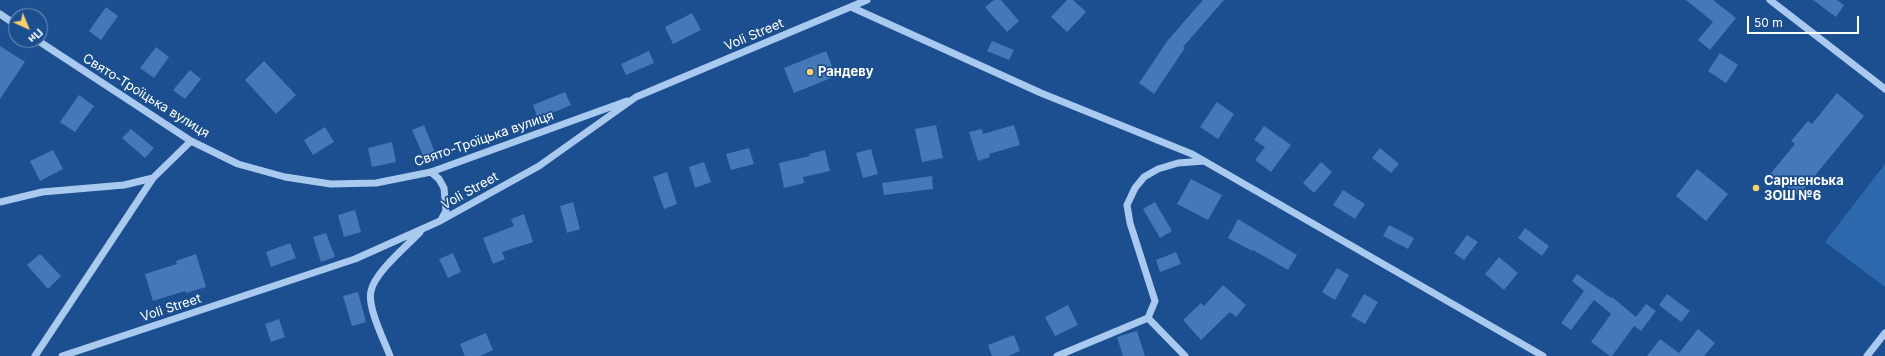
<!DOCTYPE html>
<html>
<head>
<meta charset="utf-8">
<style>
	body { margin:0 }
	#map { position:relative; width:1885px; height:356px; overflow:hidden; background:#1b4f8f; font-family:Inter,sans-serif }
	canvas { display:block }
	.north { position:absolute; left:8px; top:8px; width:40px; height:40px; box-sizing:border-box; background:#1b4f8f; border:1px solid #7695bc; border-radius:50%; rotate:136deg; font-size:11px; font-weight:700; line-height:16px; text-align:center; color:#fff }
	.north::after { content:''; display:block; margin:auto; width:14px; height:18px; background:#ffd166; clip-path:polygon(50% 0,100% 100%,50% 72%,0 100%) }
	.scale { position:absolute; left:1747px; top:16px; width:112px; height:18px; box-sizing:border-box; border:2px solid #fff; border-top:0; padding-left:5px; font-size:12px; line-height:14px; white-space:nowrap; color:#fff; -webkit-text-stroke:3px #1b4f8f; paint-order:stroke }
</style>
</head>
<body>
<div id="map">
<canvas width="1885" height="356"></canvas>
<div class="north">Пн</div>
<div class="scale">50 m</div>
</div>
<script>
const c = document.querySelector('canvas').getContext('2d');
c.lineJoin = 'round';
function fillPath(path, color) { c.fillStyle = color; c.fill(path, 'evenodd'); }
function stroke(path, color, width, dash) { c.strokeStyle = color; c.lineWidth = width; c.lineCap = dash ? 'butt' : 'round'; c.setLineDash(dash || []); c.stroke(path); }
function label(font, color, halo, rows, align = 'center') {
  c.font = font + ' Inter,sans-serif'; c.lineWidth = 3.5; c.setLineDash([]); c.textBaseline = 'middle'; c.strokeStyle = halo; c.fillStyle = color; for (const [text, x, y, turn = 0] of rows) {
    c.save(); c.translate(x, y); c.rotate((+turn || 0) * Math.PI / 180); c.textAlign = isNaN(turn) ? turn : align; if (halo) c.strokeText(text, 0, 0); c.fillText(text, 0, 0); c.restore();
  }
}
fillPath(new Path2D(`
	M1885,164V287L1825,242Z`), '#2e69ad');
fillPath(new Path2D(`
	M994,0H1001L1019,21L1007,32L985,7Z
	M1067,0H1073L1086,12L1067,32L1051,17Z
	M1203,0H1224L1183,47L1185,48L1154,94L1139,83L1168,40Z
	M1686,0H1713L1736,18L1710,50L1698,40L1713,22Z
	M1813,0H1837L1844,5L1836,17Z
	M106,7L118,16L101,40L89,31Z
	M692,13L701,30L673,44L665,27Z
	M992,41L1014,50L1009,60L987,51Z
	M0,46L25,62L0,99Z
	M156,47L169,57L154,78L140,68Z
	M649,51L654,63L626,75L621,64Z
	M826,51L836,76L794,93L784,68Z
	M1720,53L1738,65L1726,83L1708,71Z
	M264,61L296,95L276,114L245,80Z
	M190,70L201,79L185,99L173,90Z
	M565,92L571,105L538,119L533,105Z
	M1837,93L1864,116L1798,196L1771,173L1795,144L1791,141L1808,121L1812,124Z
	M79,95L94,106L75,132L60,122Z
	M1217,102L1234,114L1218,139L1200,127Z
	M424,125L436,155L425,160L412,130Z
	M936,125L943,158L922,162L915,129Z
	M1014,125L1020,145L989,154L990,157L978,161L969,132L982,129L983,134Z
	M1264,126L1291,145L1271,172L1255,160L1265,147L1254,140Z
	M325,127L334,142L313,155L304,140Z
	M131,129L154,148L145,158L122,138Z
	M392,142L396,162L372,167L368,148Z
	M749,148L754,164L731,170L726,154Z
	M1380,148L1399,164L1391,173L1372,158Z
	M871,149L878,174L863,178L856,153Z
	M53,150L63,169L40,181L30,161Z
	M825,150L830,171L803,177L804,183L784,188L779,163L810,156L809,154Z
	M704,162L711,182L695,188L689,167Z
	M1321,162L1332,172L1314,193L1303,183Z
	M1697,169L1728,194L1706,221L1676,196Z
	M667,172L677,204L664,209L653,177Z
	M932,176L933,189L884,195L882,183Z
	M1191,179L1222,195L1208,220L1177,204Z
	M1343,190L1365,204L1355,219L1333,205Z
	M573,202L580,229L567,233L560,206Z
	M1155,202L1172,231L1160,238L1143,209Z
	M355,210L361,232L344,237L338,215Z
	M524,214L533,242L502,252L505,259L493,264L483,238L514,226L511,219Z
	M1238,219L1297,255L1288,270L1253,250L1252,251L1228,238Z
	M1389,225L1414,238L1408,249L1383,236Z
	M1525,228L1549,246L1542,256L1518,238Z
	M326,233L335,257L321,262L313,237Z
	M1467,235L1478,242L1464,260L1454,253Z
	M290,243L296,258L271,267L266,252Z
	M1176,252L1181,264L1160,272L1156,260Z
	M453,253L461,272L448,278L439,259Z
	M40,254L61,276L48,289L27,265Z
	M196,254L206,287L186,293L185,291L153,301L145,274L177,264L176,261Z
	M1499,257L1518,273L1504,290L1485,274Z
	M1337,268L1349,275L1335,300L1322,292Z
	M1577,274L1611,298L1612,297L1636,317L1646,304L1656,311L1641,331L1634,326L1612,356H1610L1591,342L1611,314L1594,300L1571,330L1561,323L1584,291L1572,281Z
	M1223,285L1246,305L1236,317L1230,312L1201,340L1183,320L1201,303L1204,306Z
	M358,292L366,322L352,326L343,296Z
	M1364,294L1378,302L1365,324L1351,316Z
	M1667,294L1690,311L1681,322L1659,305Z
	M1068,305L1078,325L1055,336L1045,317Z
	M279,319L285,337L271,342L265,324Z
	M1698,329L1715,343L1704,356H1647L1660,339L1679,353Z
	M1137,331L1145,356H1123L1117,337Z
	M486,333L493,350L480,356H465L460,344Z
	M1014,335L1020,351L1008,356H992L988,345Z`), '#4478b7');
stroke(new Path2D(`
	M1770,0L1885,89
	M851,7L1041,93L1192,154L1543,356
	M0,14L16,25
	M37,40L191,141L238,164L285,177L331,184L376,183L431,172L627,101
	M431,172L439,179L444,188L446,211L441,220
	M0,202L42,192L124,185L153,178
	M1148,318L1185,356
	M35,356L153,178L191,141
	M62,356L355,259L440,221L539,166L636,97L867,0
	M390,356C384,340 367,307 371,291C375,272 407,246 420,232
	M1057,356L1148,318L1155,301L1130,223L1127,205L1135,188L1144,177L1158,169L1178,163L1204,161
	M1867,356L1885,333`), '#a9c9ee', 7);
for (const [x, y, r, color] of [
	[810,72,4,"#ffd166"],
	[1756,188,4,"#ffd166"]
]) { const dot = new Path2D(); dot.arc(x, y, r, 0, 2 * Math.PI); c.fillStyle = color; c.fill(dot); stroke(dot, '#1b4f8f', 1.5); }
label('13px', '#fff', '#1b4f8f', [
	["Voli Street",754,35,-23],
	["Свято-Троїцька вулиця",146,96,32],
	["Свято-Троїцька вулиця",484,139,-19],
	["Voli Street",470,191,-29],
	["Voli Street",171,308,-18]
]);
label('bold 13px', '#fff', '#1b4f8f', [
	["Рандеву",818,72],
	["Сарненська",1764,181],
	["ЗОШ №6",1764,196]
], 'left');
</script>
</body>
</html>
